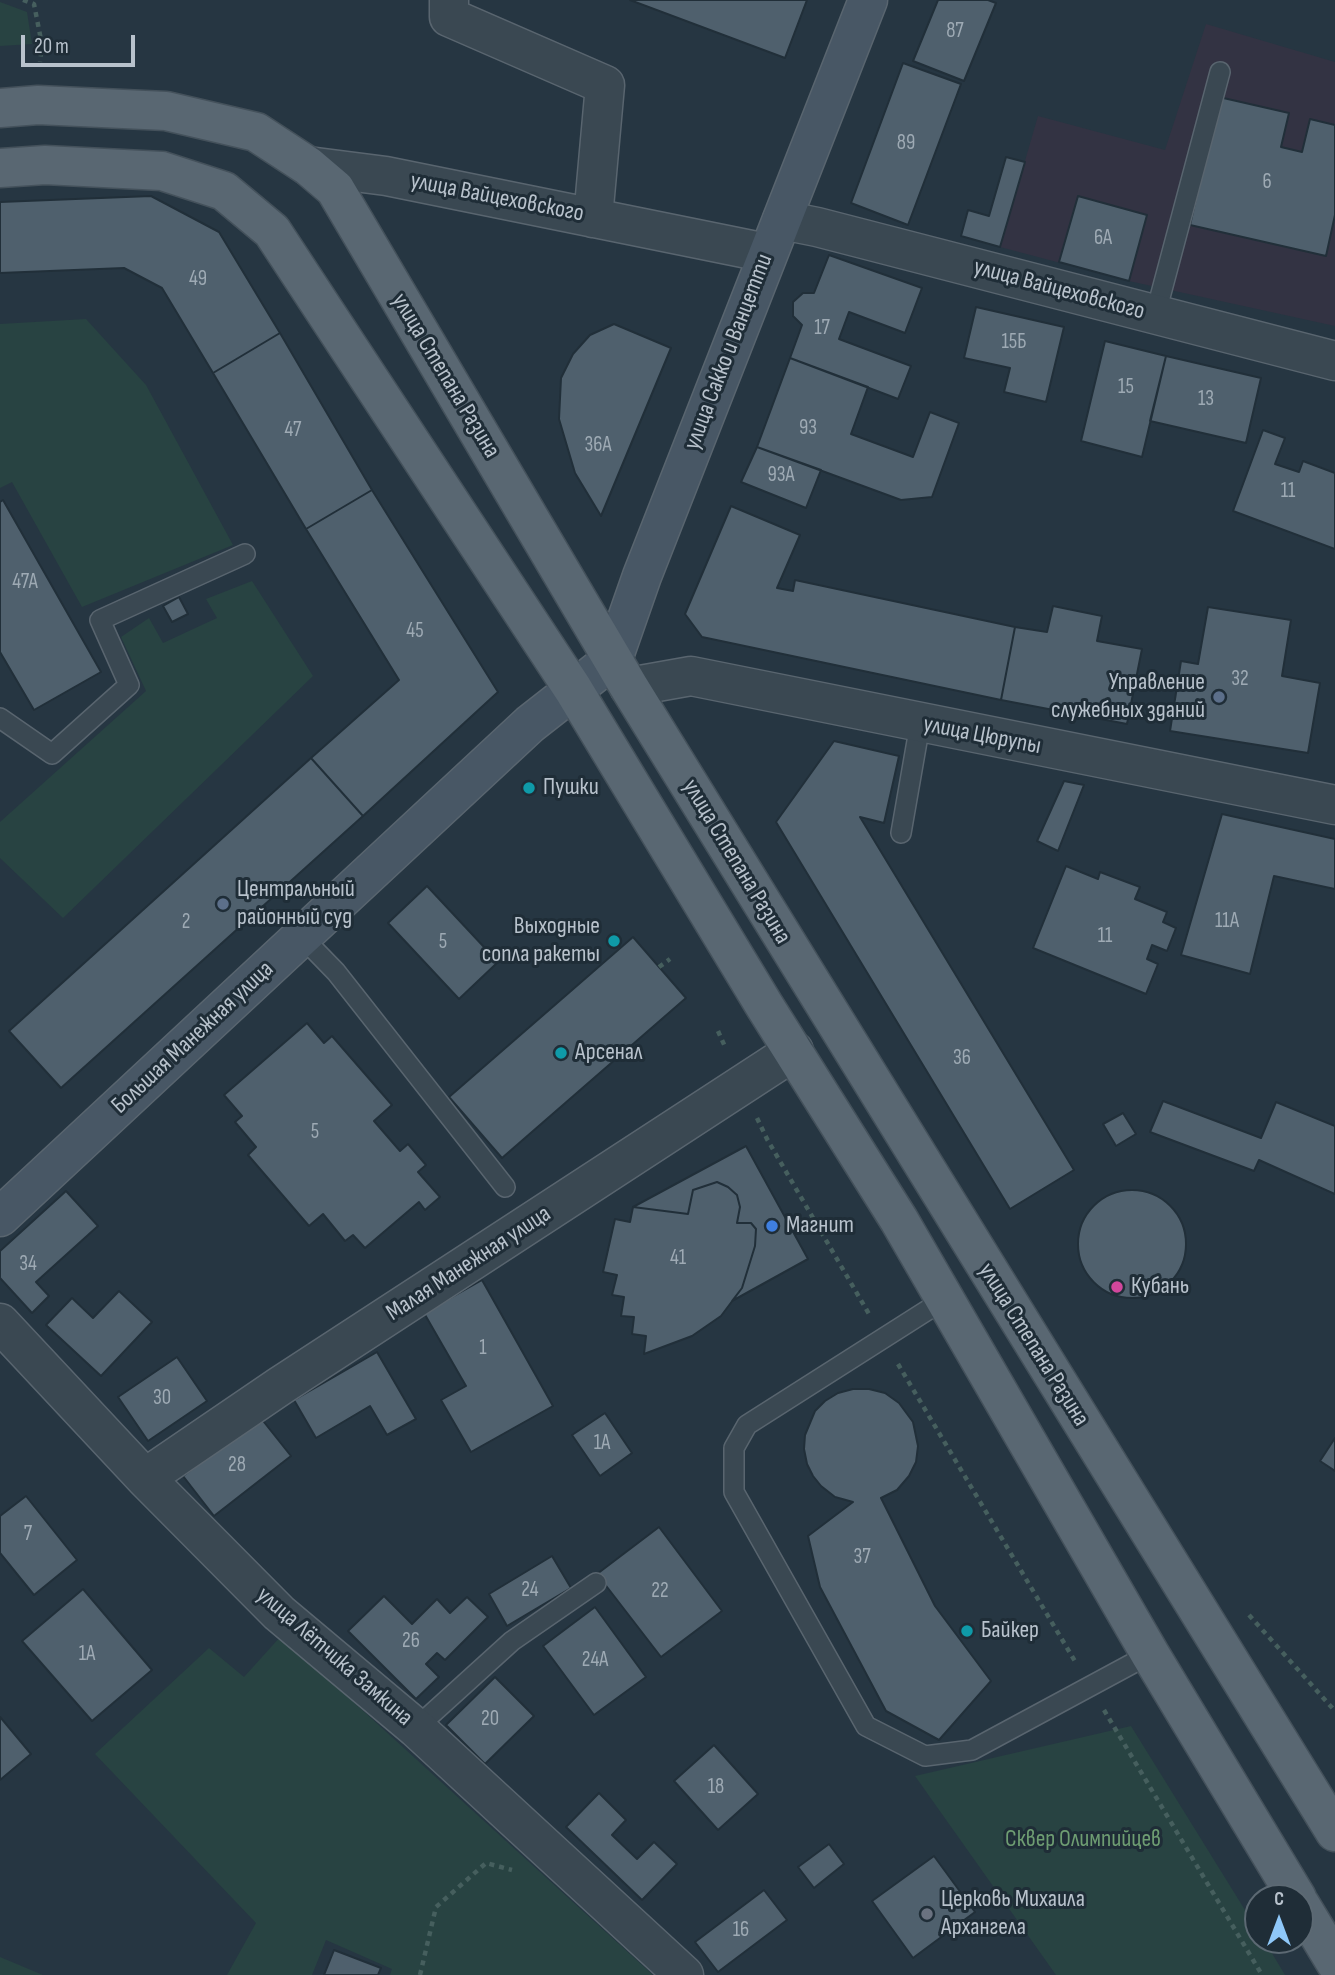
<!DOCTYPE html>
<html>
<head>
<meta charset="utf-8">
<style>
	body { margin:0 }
	#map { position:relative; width:1335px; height:1975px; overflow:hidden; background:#263642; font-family:"Sofia Sans Condensed",sans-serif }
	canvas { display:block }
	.north { position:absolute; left:1244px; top:1884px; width:70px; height:70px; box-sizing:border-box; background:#1f2d37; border:2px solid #5c6973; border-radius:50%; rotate:0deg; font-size:19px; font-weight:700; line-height:28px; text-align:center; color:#b8c2cc }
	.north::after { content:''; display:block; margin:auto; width:24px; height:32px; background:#8fc8f9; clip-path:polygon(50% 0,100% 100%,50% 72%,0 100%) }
	.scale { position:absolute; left:21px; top:35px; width:114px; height:32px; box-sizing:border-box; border:4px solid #b8c2cc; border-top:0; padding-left:9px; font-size:21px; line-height:24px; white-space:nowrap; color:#b8c2cc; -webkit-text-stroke:5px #1f2d37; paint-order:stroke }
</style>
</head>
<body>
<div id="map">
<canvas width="1335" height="1975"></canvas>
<div class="north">С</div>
<div class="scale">20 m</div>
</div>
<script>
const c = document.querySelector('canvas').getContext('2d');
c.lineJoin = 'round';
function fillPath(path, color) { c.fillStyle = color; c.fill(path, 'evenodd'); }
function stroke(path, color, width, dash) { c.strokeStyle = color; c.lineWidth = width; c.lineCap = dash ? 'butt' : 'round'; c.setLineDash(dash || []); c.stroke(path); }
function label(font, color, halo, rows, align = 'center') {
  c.font = font + ' "Sofia Sans Condensed",sans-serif'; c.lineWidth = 6; c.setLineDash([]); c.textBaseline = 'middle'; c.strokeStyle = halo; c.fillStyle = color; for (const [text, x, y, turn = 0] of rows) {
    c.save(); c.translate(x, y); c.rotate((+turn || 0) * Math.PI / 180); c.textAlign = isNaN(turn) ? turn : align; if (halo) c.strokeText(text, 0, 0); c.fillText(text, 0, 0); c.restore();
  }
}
fillPath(new Path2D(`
	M1206,24L1335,62V326L1129,281L1000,247L1038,116L1165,150Z`), '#333343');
fillPath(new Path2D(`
	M0,2L27,12L32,44L0,46Z
	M86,319L146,385L233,545L82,607L12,482L0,488V324Z
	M252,581L313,676L63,918L0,858V822L146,691L121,637L149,618L163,643L217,618L206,599Z
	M281,1636L653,1975H390L392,1969L326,1940L312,1975H227L256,1923L95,1754L209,1648L244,1677Z
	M1131,1726L1258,1931V1940H1264L1285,1975H1056L915,1776Z
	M0,1957L43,1975H0Z`), '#284342');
const building = new Path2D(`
	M630,0H807L785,58Z
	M938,0H988L996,3L964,81L913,61Z
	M903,63L961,84L908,225L851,203Z
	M1219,97L1289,113L1281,147L1302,152L1310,119L1335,125V215L1326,256L1190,225Z
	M1006,157L1025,162L1000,247L961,236L968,210L989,216Z
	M151,196L219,232L280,333L213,373L162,288L124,268L0,273V202Z
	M1078,196L1147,215L1129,281L1059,262Z
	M829,255L922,288L905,333L849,312L839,339L911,366L898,399L790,358L802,325L793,316V302L803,293H814Z
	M976,307L1064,327L1046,402L1004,392L1010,368L964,358Z
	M614,324L671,348L601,516L575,473L559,419L561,378L573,354L590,335Z
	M280,333L372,490L306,529L213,373Z
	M1105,341L1166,356L1142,457L1081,441Z
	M1166,356L1261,378L1246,443L1150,421Z
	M790,358L868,387L851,434L913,457L930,412L959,423L932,497L901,500L757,447Z
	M1263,430L1285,438L1275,464L1299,472L1303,461L1335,473V549L1233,511Z
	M757,447L821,470L806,508L741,482Z
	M372,490L498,692L363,816L311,758L399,680L306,529Z
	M3,500L101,672L34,710L0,652V502Z
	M731,506L800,535L777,588L793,591L795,580L1015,627L1001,700L702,637L685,614Z
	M179,597L188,614L172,622L163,606Z
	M1053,606L1102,616L1097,641L1142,649L1127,724L1001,700L1015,627L1047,632Z
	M1208,607L1291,620L1282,676L1320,683L1308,753L1170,731L1181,661L1198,664Z
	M834,741L899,756L884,823L860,817L1074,1170L1010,1209L776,822Z
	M311,758L363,816L61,1088L9,1031Z
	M1064,781L1084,785L1058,851L1037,841Z
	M1222,814L1335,839V889L1274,876L1250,974L1181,955Z
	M1066,866L1098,879L1100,872L1140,887L1135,899L1167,912L1163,922L1176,928L1167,951L1152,945L1147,959L1158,964L1146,994L1033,948Z
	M427,886L498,962L459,999L388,923Z
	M633,937L686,998L502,1158L449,1097Z
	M307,1023L324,1043L332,1036L392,1105L374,1121L400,1151L408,1144L426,1165L418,1172L440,1197L425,1210L419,1202L365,1248L353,1235L345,1241L323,1214L309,1226L248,1155L256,1147L235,1122L242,1116L224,1095Z
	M1163,1101L1261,1138L1276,1102L1335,1126V1194L1259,1160L1254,1171L1150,1132Z
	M1123,1113L1136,1134L1116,1146L1103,1124Z
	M746,1146L808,1259L732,1301L742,1288L755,1246L756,1229L751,1223H737L740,1207L737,1195L728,1187L717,1182L693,1190L688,1214L633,1207Z
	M717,1182L728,1187L737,1195L740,1207L737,1223H751L756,1229L755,1246L742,1288L721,1316L692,1336L644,1354L646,1336L632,1334L634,1317L621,1316L624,1297L612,1295L617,1275L603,1272L615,1219L630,1222L633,1207L688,1214L693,1190Z
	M1078 1244a54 54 0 1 1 108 0a54 54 0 1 1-108 0Z
	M66,1191L98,1226L36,1282L49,1296L32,1313L0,1278V1251Z
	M482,1280L553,1406L471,1452L441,1400L466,1386L424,1313Z
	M119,1291L152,1322L101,1376L46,1325L72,1298L93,1318Z
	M377,1352L416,1419L387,1435L370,1406L316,1438L294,1400Z
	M177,1357L207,1401L148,1441L118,1397Z
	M853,1389H869L885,1393L899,1403L913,1422L918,1446L916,1462L909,1476L897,1490L881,1498L935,1606L991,1681L939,1740L886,1711L820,1587L808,1536L853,1502L835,1497L821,1486L813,1476L807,1464L804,1449L805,1435L815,1411L825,1401L838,1393Z
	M605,1413L632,1453L600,1476L572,1435Z
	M260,1417L291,1456L214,1516L183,1476Z
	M1335,1438V1471L1320,1461Z
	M26,1496L77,1560L34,1595L0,1553V1516Z
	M659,1527L722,1611L661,1657L597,1574Z
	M552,1556L571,1588L507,1626L489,1594Z
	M83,1589L152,1670L92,1721L22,1641Z
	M384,1596L412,1624L437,1599L450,1613L467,1597L488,1617L445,1660L437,1653L426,1664L439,1677L416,1699L348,1631Z
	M595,1607L646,1677L594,1715L543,1646Z
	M495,1677L534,1716L485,1764L446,1725Z
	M0,1717L31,1754L0,1780Z
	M714,1745L758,1794L718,1830L674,1781Z
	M599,1793L626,1820L612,1835L637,1859L654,1842L677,1864L642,1900L566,1827Z
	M829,1844L844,1864L814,1888L798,1867Z
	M934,1856L975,1912L913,1958L872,1901Z
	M764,1890L787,1920L718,1972L695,1942Z
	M334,1950L381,1968L378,1975H324Z`);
fillPath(building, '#4f606d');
stroke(building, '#212f39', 2);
const lane = new Path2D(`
	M1155,316L1220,72
	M0,718L52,754L129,685L100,620L245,554
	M901,833L920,724
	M302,937L336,972L505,1187
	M945,1299L747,1425L734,1448V1492L866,1726L925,1756L972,1750L1150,1654
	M416,1728L512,1641L596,1583`);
const street = new Path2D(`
	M449,0V17L605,85L593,218
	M308,166L386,176L767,253
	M782,220L817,227L1335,361
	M629,687L691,676L1335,805
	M0,1323L145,1478L279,1613L416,1728L684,1975
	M145,1478L280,1386L794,1051`);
const secondary = new Path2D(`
	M0,1217L530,724L613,659L642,576L868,0`);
const primary = new Path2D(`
	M0,108L38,105L166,111L256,132L308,166L335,189L629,687L1335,1832
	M0,168L45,165L162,171L224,191L272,231L573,689L764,1005L899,1220L1150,1654L1297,1898
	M1300,1904L1335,1962`);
stroke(lane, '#59656f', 22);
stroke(street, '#59656f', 41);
stroke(secondary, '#59656f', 41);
stroke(primary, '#44515b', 41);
stroke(new Path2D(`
	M23,0L34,4L42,45L40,62
	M659,967L670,959
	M718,1031L726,1049
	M757,1118L767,1139L869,1314
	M898,1364L1076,1663
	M1249,1615L1335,1711
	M1104,1710L1262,1975
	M420,1975L436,1907L486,1863L512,1870`), '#465f5e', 4.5, [5, 5]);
stroke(lane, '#3a4852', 19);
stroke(street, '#3a4852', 38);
stroke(secondary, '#485765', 38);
stroke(primary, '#596772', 38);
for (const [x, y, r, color] of [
	[1219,697,7,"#5c6f8a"],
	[529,788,7,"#0f9aa8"],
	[223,904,7,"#5c6f8a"],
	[614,941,7,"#0f9aa8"],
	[561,1053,7,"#0f9aa8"],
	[772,1226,7,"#3f7fe0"],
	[1117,1287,7,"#d1479c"],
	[967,1631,7,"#0f9aa8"],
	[927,1914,7,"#6b7280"]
]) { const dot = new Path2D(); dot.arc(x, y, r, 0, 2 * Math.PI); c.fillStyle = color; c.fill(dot); stroke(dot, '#1f2d37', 2.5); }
label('21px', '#9eaab4', null, [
	["87",955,32],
	["89",906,144],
	["6",1267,183],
	["6А",1103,239],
	["49",198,280],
	["17",822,329],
	["15Б",1014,343],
	["15",1126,388],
	["13",1206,400],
	["93",808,429],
	["47",293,431],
	["36А",598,446],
	["93А",781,476],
	["11",1288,492],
	["47А",25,583],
	["45",415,632],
	["32",1240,680],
	["11А",1227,922],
	["2",186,923],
	["11",1105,937],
	["5",443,943],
	["36",962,1059],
	["5",315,1133],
	["41",678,1259],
	["34",28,1265],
	["1",483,1349],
	["30",162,1399],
	["1А",602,1444],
	["28",237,1466],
	["7",28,1535],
	["37",862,1558],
	["24",530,1591],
	["22",660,1592],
	["26",411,1642],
	["1А",87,1655],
	["24А",595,1661],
	["20",490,1720],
	["18",716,1788],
	["16",741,1931]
]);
label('24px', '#b8c2cc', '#1f2d37', [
	["улица Вайцеховского",497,198,11],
	["улица Вайцеховского",1059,290,15],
	["улица Сакко и Ванцетти",729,352,-69],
	["улица Степана Разина",445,376,59],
	["улица Цюрупы",982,736,11],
	["улица Степана Разина",736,862,59],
	["Большая Манежная улица",193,1038,-43],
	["Малая Манежная улица",469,1264,-33],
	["улица Степана Разина",1033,1345,58],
	["улица Лётчика Замкина",334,1657,41]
]);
label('24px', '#b8c2cc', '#1f2d37', [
	["Управление",1205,683,"right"],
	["служебных зданий",1205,711,"right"],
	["Пушки",543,788],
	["Центральный",237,890],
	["районный суд",237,918],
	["Выходные",600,927,"right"],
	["сопла ракеты",600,955,"right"],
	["Арсенал",575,1053],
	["Магнит",786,1226],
	["Кубань",1131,1287],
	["Байкер",981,1631],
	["Церковь Михаила",941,1900],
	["Архангела",941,1928]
], 'left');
label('24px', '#6e9d72', '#1f2d37', [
	["Сквер Олимпийцев",1083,1840]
]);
</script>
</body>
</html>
